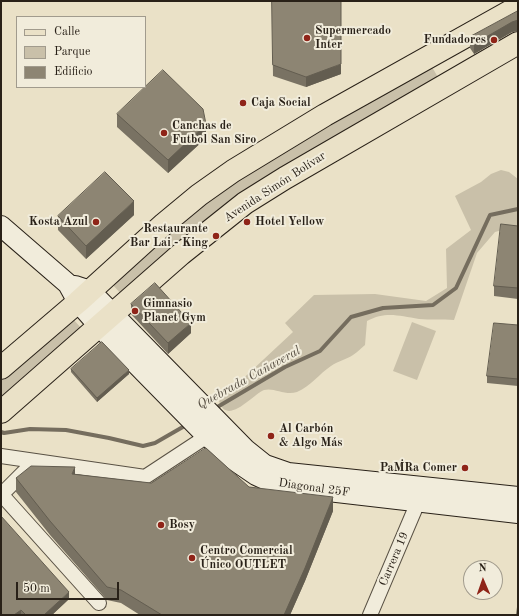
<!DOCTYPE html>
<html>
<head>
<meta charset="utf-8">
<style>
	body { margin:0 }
	#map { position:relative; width:519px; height:616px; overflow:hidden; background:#eae1c7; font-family:"Old Standard TT",serif }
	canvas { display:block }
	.frame { position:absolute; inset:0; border:2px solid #292118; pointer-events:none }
	.legend { position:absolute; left:16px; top:16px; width:130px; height:72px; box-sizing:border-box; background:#f1ecdb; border:1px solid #a19b8d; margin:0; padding:5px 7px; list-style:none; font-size:12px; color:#292118 }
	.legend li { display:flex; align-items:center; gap:8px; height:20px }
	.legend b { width:20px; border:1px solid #a19b8d }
	.north { position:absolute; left:463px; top:560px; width:40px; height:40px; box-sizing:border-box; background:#f1ecdb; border:1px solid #a19b8d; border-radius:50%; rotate:358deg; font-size:11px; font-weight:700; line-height:16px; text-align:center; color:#292118 }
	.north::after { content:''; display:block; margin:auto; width:14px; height:18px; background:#8f2418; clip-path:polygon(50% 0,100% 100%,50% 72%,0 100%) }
	.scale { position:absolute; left:16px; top:582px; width:103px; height:18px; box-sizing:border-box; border:2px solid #292118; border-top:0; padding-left:5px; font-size:12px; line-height:14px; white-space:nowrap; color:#292118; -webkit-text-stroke:3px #f1ecdb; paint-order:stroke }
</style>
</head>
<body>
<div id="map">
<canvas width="519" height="616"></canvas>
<div class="frame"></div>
<ul class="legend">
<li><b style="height:5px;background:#eae1c7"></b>Calle</li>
<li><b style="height:11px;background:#c9c0a9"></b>Parque</li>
<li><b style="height:11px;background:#8d8573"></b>Edificio</li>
</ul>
<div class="north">N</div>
<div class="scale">50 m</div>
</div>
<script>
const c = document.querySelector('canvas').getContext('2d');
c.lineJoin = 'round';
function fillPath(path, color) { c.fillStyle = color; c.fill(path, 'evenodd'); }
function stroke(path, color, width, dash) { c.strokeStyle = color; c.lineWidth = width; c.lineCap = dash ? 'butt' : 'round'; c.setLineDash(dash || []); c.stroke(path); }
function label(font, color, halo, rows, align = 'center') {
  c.font = font + ' "Old Standard TT",serif'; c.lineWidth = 4; c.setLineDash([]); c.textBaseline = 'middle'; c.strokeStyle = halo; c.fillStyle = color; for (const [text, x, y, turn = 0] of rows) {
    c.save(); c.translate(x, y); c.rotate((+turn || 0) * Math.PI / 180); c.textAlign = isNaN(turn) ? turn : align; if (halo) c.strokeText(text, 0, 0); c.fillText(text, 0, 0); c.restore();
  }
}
fillPath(new Path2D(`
	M432,67L439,79L122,295L112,284L164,237L205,204L233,184L271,160Z
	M501,170L509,172L518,179V228L514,227L495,232L477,253L454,320C442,319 430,320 419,319C399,316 386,311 367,321L365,345C361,348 358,352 353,355C347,359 338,361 331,366C319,374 311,386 297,392C285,396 274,387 264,390C253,394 227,427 219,401L293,332L285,323L314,295L375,294L426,301L447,288L446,249L471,230L455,196L481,182L491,174Z
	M73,319L82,329L1,400V381Z
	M412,322L436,331L417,380L393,371Z`), '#c9c0a9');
stroke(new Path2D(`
	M214,409L285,367L320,351L351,317L383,308L433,305L456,288L490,215L518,209
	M1,432L4,433L30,429L66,430L109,438L143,446L155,443L188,424`), '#756d5e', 4);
const street = new Path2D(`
	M1,456L145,477L215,431
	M1,494L99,603
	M1,495L29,467
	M370,615L418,502`);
const secondary = new Path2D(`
	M1,226L68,284L78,302L99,326L200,429L234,460L256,475L271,482L285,486L518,513
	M75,286L90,291L245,449L265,465L288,473L518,497`);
const primary = new Path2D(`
	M1,368L78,302L164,224L199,195L233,171L325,115L518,7
	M1,412L181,254L245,203L285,178L518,43`);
stroke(street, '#595144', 16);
stroke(secondary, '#292118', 22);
stroke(primary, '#292118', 24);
stroke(street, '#f1ecdb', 14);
stroke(secondary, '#f1ecdb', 20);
stroke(primary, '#eae1c7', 22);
fillPath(new Path2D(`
	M272,1L341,74L306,87L273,76Z
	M518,11V31L512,32L474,54L470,48V37Z
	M117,114L206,138L168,173L117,127Z
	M134,215L86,259L58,230V216Z
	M518,226V299L494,296V286Z
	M131,304L191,333L168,354L131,314Z
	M518,325V386L487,383V376Z
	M71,369L129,374L97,402L71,372Z
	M75,474L151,483L249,487L333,511L305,581L290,615H140L121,603L107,600L50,535L16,492V478Z
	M69,599L52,615H1Z`), '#797263');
fillPath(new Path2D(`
	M518,20V31L512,32L474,54V44L512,22Z
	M341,64V74L306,87V77Z
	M206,124V138L168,173V160Z
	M134,201V215L86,259V246Z
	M191,323V333L168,354V343Z
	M129,370V374L97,402V398Z
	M75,467V481L72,474Z
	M333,497V511L305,581L290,615H284Z
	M69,592V599L52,615H44Z
	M21,610V615H14Z`), '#635d50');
const building = new Path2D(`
	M272,1H341V64L306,77L273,65Z
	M518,11V20L512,22L474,44L470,37Z
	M163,70L203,109L206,124L168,160L117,114Z
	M105,172L134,201L86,246L58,216Z
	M501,224L518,226V288L494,286Z
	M155,283L191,323L168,343L131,304Z
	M494,323L518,325V379L487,376Z
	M102,342L129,370L97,398L71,369Z
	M206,448L249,487L333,497L305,568L284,615H162L121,590L107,587L50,521L16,478L31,466L75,467L72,474L151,483Z
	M1,516L69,592L44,615H26L21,610L14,615H1Z
	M518,603V615H517Z`);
fillPath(building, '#8d8573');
stroke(building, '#635d50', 1);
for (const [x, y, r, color] of [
	[307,38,4,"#8f2418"],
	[494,40,4,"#8f2418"],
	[243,103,4,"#8f2418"],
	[164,133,4,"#8f2418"],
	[96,222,4,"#8f2418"],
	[247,222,4,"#8f2418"],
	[216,236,4,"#8f2418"],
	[135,311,4,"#8f2418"],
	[271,436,4,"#8f2418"],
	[465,468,4,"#8f2418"],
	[161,525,4,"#8f2418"],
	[192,558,4,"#8f2418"]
]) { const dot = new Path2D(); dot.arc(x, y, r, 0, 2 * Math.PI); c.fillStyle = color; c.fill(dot); stroke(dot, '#f1ecdb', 1.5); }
label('bold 12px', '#292118', '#f1ecdb', [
	["Supermercado",315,31],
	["Inter",315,45],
	["Fundadores",486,40,"right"],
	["Caja Social",251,103],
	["Canchas de",172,126],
	["Futbol San Siro",172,140],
	["Kosta Azul",88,222,"right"],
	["Hotel Yellow",255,222],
	["Restaurante",208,229,"right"],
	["Bar Lai - King",208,243,"right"],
	["Gimnasio",143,304],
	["Planet Gym",143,318],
	["Al Carbón",279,429],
	["& Algo Más",279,443],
	["PaṀRa Comer",457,468,"right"],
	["Bosy",169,525],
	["Centro Comercial",200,551],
	["Único OUTLET",200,565]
], 'left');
label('12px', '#292118', '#f1ecdb', [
	["Avenida Simón Bolívar",275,187,-33],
	["Diagonal 25F",314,488,8],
	["Carrera 19",394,559,-67]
]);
label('italic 13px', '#554d41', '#f1ecdb', [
	["Quebrada Cañaveral",249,378,-29]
]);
</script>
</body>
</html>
